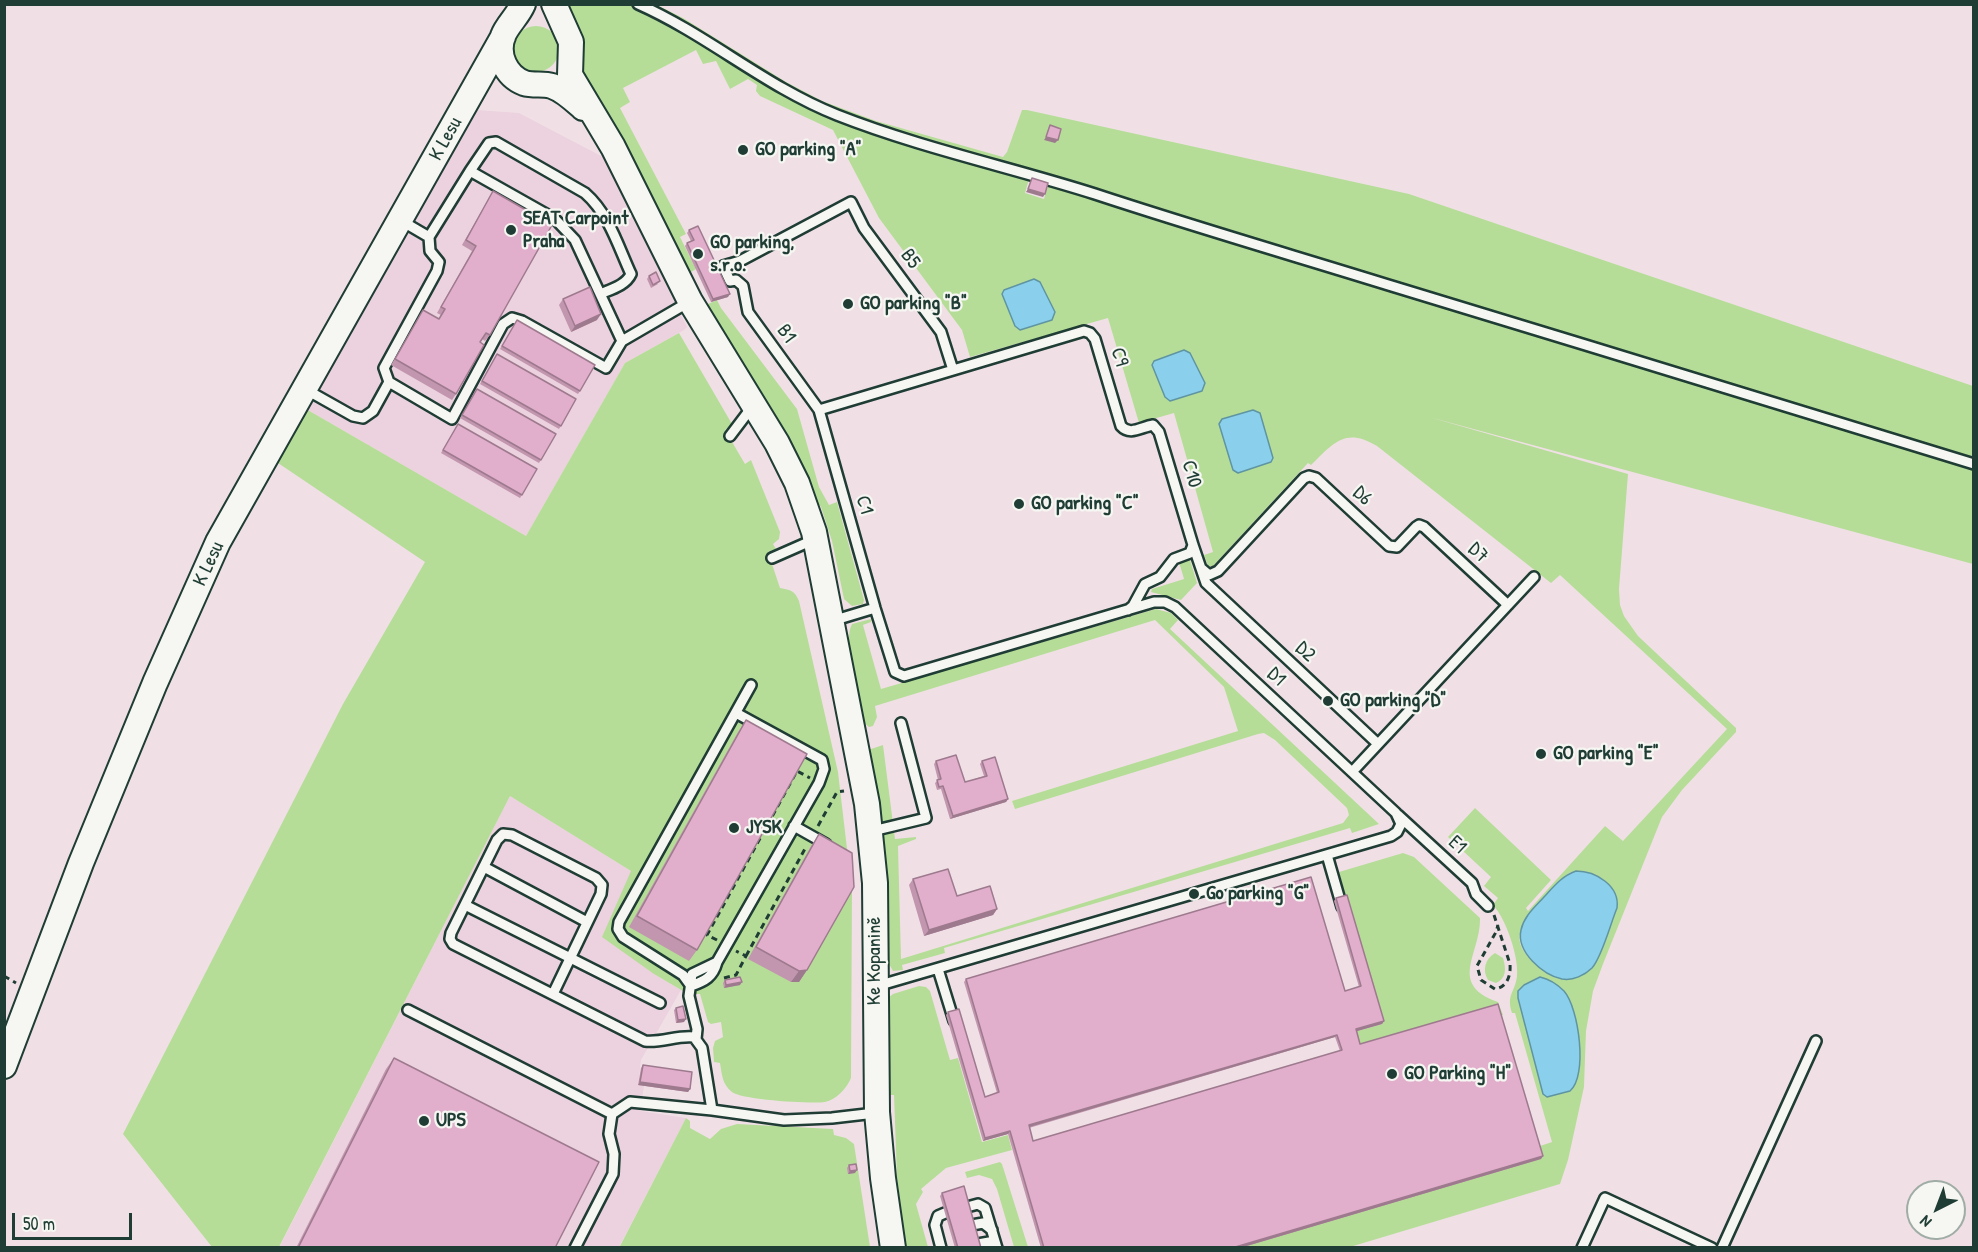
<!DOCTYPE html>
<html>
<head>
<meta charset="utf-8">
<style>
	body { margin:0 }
	#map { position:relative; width:1978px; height:1252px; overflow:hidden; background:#f0e0e6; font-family:"Patrick Hand",sans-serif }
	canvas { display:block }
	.frame { position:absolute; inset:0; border:6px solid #1f3d34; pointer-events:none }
	.north { position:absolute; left:1906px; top:1180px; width:60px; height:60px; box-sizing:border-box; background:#f6f6f2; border:2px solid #a0aca6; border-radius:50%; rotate:222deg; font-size:16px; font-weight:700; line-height:24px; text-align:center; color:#1f3d34 }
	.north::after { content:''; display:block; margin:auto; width:21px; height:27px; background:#1f3d34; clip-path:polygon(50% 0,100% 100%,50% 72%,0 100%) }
	.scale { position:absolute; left:12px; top:1213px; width:120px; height:27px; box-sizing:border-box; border:3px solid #1f3d34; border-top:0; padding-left:8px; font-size:18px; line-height:21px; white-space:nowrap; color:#1f3d34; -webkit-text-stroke:4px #f6f6f2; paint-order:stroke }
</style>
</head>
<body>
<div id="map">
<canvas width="1978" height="1252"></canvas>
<div class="frame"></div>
<div class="north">N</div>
<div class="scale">50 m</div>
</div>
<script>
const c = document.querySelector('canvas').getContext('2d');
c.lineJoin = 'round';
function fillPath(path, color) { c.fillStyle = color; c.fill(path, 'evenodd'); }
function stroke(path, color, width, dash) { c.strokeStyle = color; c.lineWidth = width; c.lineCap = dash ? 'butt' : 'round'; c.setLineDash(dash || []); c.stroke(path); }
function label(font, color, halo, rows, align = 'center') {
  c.font = font + ' "Patrick Hand",sans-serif'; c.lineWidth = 4.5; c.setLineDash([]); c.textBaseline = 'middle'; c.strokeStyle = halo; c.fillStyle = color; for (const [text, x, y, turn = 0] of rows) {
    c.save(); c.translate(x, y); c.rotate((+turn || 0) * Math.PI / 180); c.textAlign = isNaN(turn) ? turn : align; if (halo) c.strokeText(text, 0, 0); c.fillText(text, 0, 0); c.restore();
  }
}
fillPath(new Path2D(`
	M476,110L519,113L603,157L687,327L684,330L625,363L526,536L306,409Z
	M510,796L631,871L654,974L681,990L641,1060L638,1085L644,1086L640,1111L686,1118L619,1247L279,1248Z`), '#ecd1de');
fillPath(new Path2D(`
	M564,4H626C661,16 690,36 720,55C748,73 776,89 805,105L1029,179L1025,193L1044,199L1048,184L1211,237L1973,468V564L1429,417L1628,474L1619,589L1620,605L1624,616L1638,636L1736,728V732L1682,790L1662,817L1603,964L1593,991L1586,1031L1584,1087L1568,1160L1560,1184L1350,1247H1240L1540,1159L1537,1147L1552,1142L1515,1013H1512C1506,994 1515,993 1517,976C1519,957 1506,919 1493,905L1498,898L1484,886L1491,877L1448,837L1475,808L1551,880L1526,908L1528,911L1605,826L1623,841L1727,729L1560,575L1551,583L1377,446C1345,427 1334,443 1311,465L1308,463L1213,566H1208L1204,555L1213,552L1174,413L1139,423L1108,318L970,357L962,330L879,218L833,130L760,96L756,91L757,85L748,79L730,89L716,61L703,64L696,50L623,88L630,102L620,108L686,234L680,237L696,269L691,272L689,270L660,212L578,75ZM1576,871H1585L1617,908L1597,959L1594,965L1534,963C1525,954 1516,944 1521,930C1524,920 1560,884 1569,873Z
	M657,5L683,18L786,82L822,101L876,121L1003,157L1007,152L1022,110H1027L1409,194L1973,386V460L1213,229L1045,174L1010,166L878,126L815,102L783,86L656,7Z
	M513 49a23 23 0 1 1 46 0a23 23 0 1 1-46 0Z
	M717,300L721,308L797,409L819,487L829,505L837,502L864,600L863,604L852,606L844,599L832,541L821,507L813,498L708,304Z
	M679,333L732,424L725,430L745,464L751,460L780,532L779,539L773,544L776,549L768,552L780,588C791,590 795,591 799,601L838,772L852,891L851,1078C847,1088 836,1100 825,1102C811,1104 742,1100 732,1092C722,1084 722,1075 720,1063L714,1062L713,1048L715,1041L723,1037L721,1022L711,1024L708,1022L700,994H688L654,974L602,937L631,871L510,796L279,1247H212L123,1134L343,704L425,562L278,463L306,409L526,536L625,363Z
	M1190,560L1197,583L1181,600L1151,592L1152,589L1184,579L1179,562Z
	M1156,609L1171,613L1178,620L1170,629L1379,824L1352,833L1350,828L944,948L945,953L902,965L903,970L893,971L889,964L883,841L868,750L883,745L895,839L916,837V839L898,846L901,959L1343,823L1349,815L1347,808L1275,740L1264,733L1258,734L1015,809L1012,801L1238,731L1224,687L1155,620L875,706L877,717L873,726L869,727L863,722C859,701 842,641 852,624L871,619V622L863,625L881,689Z
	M1403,853L1414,857L1480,918C1481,954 1447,984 1498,1002L1503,1015L1358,1047L1354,1032L1382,1024L1339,872Z
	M1495,953L1503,958C1506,968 1507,978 1496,983L1488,980C1482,970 1485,959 1495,953Z
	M919,986L926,987L930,991L950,1060L958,1058L982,1142L1008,1135L1012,1150L946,1168L921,1189L923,1192L916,1204L928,1247H906L897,1177L894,1095H890L888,998L893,994Z
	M686,1118L690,1121V1128L710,1139L721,1129L737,1124L833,1129L834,1135L846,1138L854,1144L870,1247L619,1248Z
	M1000,1162L1002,1164L1028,1247H1014L997,1189L992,1179L979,1175L967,1178L965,1172Z`), '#b6dd98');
const water = new Path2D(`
	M1034,279L1040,282L1055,312L1052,320L1020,330L1015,326L1002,294L1004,290Z
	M1184,350L1190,353L1205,383L1202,391L1170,401L1165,397L1152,365L1154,361Z
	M1253,410L1260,413L1273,458L1271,462L1238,473L1233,470L1219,424L1222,419Z
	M1576,871C1596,871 1620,886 1617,908C1611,922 1602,957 1592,968C1585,975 1573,981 1562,979C1543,975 1516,952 1521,930C1524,916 1535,907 1544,897C1554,886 1562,876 1576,871Z
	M1540,977C1549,979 1558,985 1564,991C1579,1008 1588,1076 1570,1091L1547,1097L1543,1094L1518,998V991L1524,985Z`);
fillPath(water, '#8acfeb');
stroke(water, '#5f95a2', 1.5);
const service = new Path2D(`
	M638,4C708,35 766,87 837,115C921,148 1010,167 1095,194C1195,227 1295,256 1395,287C1588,346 1781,404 1974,464
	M470,171L429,237L430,251L439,262L437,271L384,368L389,382L452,419L503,324L512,318L522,321L606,368L622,341L689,302
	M400,220L429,237
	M600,294C612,289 626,285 631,274C618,246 609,214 585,193L496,142L489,143L470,171L555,219L575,240L622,341
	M305,389L353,416L363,418L373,411L389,382
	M819,410L1084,331L1090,333L1095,339L1121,426C1130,436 1141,427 1153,425L1159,432L1193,545L1206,583L1378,744
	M730,436L752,407
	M772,558L813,540
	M1202,569L1209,575L1218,571L1304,478L1309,476L1316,478L1389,546L1397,547L1416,527L1419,525L1424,527L1508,605
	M1128,610L1133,606L1145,584L1160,577L1174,559L1190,553L1193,545
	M832,621L875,608
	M1352,772L1534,577
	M1398,815L1472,883L1476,894L1488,906
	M794,826L826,844
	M872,831L926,818L901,723
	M1327,855L1342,907
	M484,867L587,922
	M465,905L660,1003
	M938,969L954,1021
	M691,986L683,975L623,937L618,929L619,922L751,685
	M691,986C705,981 713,977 717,962L819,783L824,769L822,760L736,713
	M877,986L1391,836L1397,832L1401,824L1396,813L1175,607L1165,602H1154L904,676L895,672L875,608L819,410L748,312L743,286L736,280L730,281L723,266L740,261L851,202L864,228L941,332L953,370
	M553,994L601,894L602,885L596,878L512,835L503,834L497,840L451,933L450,939L453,944L645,1041C662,1043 677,1035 694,1037L702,1048L712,1110
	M408,1010L612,1114
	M696,1039L697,1029L689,996L692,974L717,962
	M967,1207L978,1204L985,1208L997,1248
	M972,1225L983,1223L992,1230
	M978,1244L989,1242L997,1248
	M575,1248L613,1174L614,1154L609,1134L612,1114L630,1102L712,1110L784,1120L832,1118L875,1113
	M941,1248L935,1225L938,1216L945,1213
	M1582,1248L1605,1198L1712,1248
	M1722,1248L1816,1041`);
const tertiary = new Path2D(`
	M523,4C518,16 507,25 503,36C496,55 506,76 524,83C534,86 543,83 552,86C564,90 574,100 583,108
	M554,4L571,42L570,75L613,147L690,301L777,443L797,483L814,532L867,804L875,883L877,1112L883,1178L893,1248
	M4,1066L81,863L155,683L218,542L503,37`);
stroke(service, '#1f3d34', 14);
stroke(tertiary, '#1f3d34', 28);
stroke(new Path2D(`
	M818,826L837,792L844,791
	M1494,915L1510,964C1511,976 1507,987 1495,989L1481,980L1477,966L1496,932L1498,925
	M717,940L707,935L797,771L810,778
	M746,956L806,847
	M4,976L16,983
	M724,978L736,975L746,956L736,951`), '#1f3d34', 3, [6, 4.5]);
stroke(service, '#f6f6f2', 9);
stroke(tertiary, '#f6f6f2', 24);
fillPath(new Path2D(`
	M493,191L490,335L485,341L482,339L456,394L452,400L391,365L423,310L439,319L441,315L437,313L472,251L462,245Z
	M689,230L728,297L711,302L685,246L687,243L691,241L687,233Z
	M649,276L658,284L651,288L647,279Z
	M563,299L597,320L571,332L559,305Z
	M517,320L580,391L578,394L500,349Z
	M497,354L576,399L559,429L480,384Z
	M477,389L556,434L539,463L460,418Z
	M458,424L537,469L520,498L441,453Z
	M746,720L697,950L689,961L629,927L738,732Z
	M936,761L965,782L984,776L980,764L982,761L1008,799L1006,802L950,819L941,789L937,790L935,783L938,780L934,764Z
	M819,834L807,970L799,982H791L748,959L811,846Z
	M913,879L957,896L997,909L993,915L924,936L909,885Z
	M1336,898L1384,1021L1382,1024L1357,1031L1360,1044L1543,1156L1541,1159L1240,1248H1041L1008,1134L983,1141L946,1015L948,1012L985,1097L997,1093L964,982L966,979L1345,991L1359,987L1334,901ZM1335,1037L1340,1051L1033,1141L1029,1128Z
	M725,980L740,985L724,988L723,983Z
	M676,1008L684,1022L676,1023L674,1010Z
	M394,1058L555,1248H296L386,1069Z
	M643,1065L690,1089L688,1092L638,1085L641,1068Z
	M849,1165L855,1173L848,1174L847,1168Z
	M942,1193L981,1248H955L940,1196Z`), '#c296af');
fillPath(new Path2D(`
	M1046,137L1058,140L1055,143L1044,140Z
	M1028,189L1045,194L1043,197L1026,192Z
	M730,294L728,297L711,302L713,299Z
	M601,314L597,320L571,332L575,326Z
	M1008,799L1006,802L950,819L953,816Z
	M997,909L993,915L924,936L929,930Z
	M807,970L799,982H791L799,971Z
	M742,982L740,985L724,988L726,985Z
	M686,1019L684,1022L676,1023L678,1020Z
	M1384,1021L1382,1024L1354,1032L1356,1029Z
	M1337,1035L1335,1037L1026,1128L1029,1125Z
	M640,1082L690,1089L688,1092L638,1085Z
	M1010,1131L1008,1134L983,1141L985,1138Z
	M1543,1156L1541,1159L1240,1248H1232Z
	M857,1170L855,1173L848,1174L850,1171Z`), '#9e7a8e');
const building = new Path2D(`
	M1050,125L1061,129L1058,140L1046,137Z
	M1032,178L1048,183L1045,194L1028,189Z
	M493,191L552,225L490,335L486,333L480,342L484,345L456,394L395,359L423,310L439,319L445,309L441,307L476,246L466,240Z
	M698,226L730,294L713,299L687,243L694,240L689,230Z
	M656,272L660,281L653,285L649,276Z
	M590,287L601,314L575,326L563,299Z
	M517,320L595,365L580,391L502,346Z
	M497,354L576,399L561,426L482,381Z
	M477,389L556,434L541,460L462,415Z
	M458,424L537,469L522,495L443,450Z
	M746,720L807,754L697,950L637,916Z
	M956,755L965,782L987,776L982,761L995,757L1008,799L953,816L943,786L939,787L937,780L941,779L936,761Z
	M819,834L852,853L854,887L807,970L799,971L756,947Z
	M948,869L957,896L990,886L997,909L929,930L913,879Z
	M1311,877L1345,991L1361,986L1336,898L1347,895L1384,1021L1356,1029L1360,1044L1498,1004L1543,1156L1232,1248H1044L1010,1131L985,1138L948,1012L959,1009L985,1097L999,1092L966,979ZM1337,1035L1342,1050L1033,1141L1029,1125Z
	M740,977L742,982L726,985L725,980Z
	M683,1006L686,1019L678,1020L676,1008Z
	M394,1058L599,1162L555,1248H298Z
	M643,1065L692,1072L690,1089L640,1082Z
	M856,1164L857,1170L850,1171L849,1165Z
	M964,1186L981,1248H958L942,1193Z`);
fillPath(building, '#e1aecb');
stroke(building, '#9e7a8e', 1.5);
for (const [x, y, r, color] of [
	[743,150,6,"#1f3d34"],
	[511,230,6,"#1f3d34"],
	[698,254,6,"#1f3d34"],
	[848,304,6,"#1f3d34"],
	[1019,504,6,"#1f3d34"],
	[1328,701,6,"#1f3d34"],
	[1541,754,6,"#1f3d34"],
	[734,828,6,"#1f3d34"],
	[1194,894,6,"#1f3d34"],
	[1392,1074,6,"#1f3d34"],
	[424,1121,6,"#1f3d34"]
]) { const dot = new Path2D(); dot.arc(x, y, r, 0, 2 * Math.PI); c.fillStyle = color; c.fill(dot); stroke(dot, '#f6f6f2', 2); }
label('20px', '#1f3d34', '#f6f6f2', [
	["K Lesu",446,139,-61],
	["B5",910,259,53],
	["B1",786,334,54],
	["C9",1119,357,74],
	["C10",1191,474,74],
	["D6",1362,496,43],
	["C1",864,505,74],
	["D7",1478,553,43],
	["K Lesu",209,564,-65],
	["D2",1305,652,43],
	["D1",1276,677,43],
	["E1",1457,845,43],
	["Ke Kopanině",875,961,-90]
]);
label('bold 20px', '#1f3d34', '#f6f6f2', [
	["GO parking \"A\"",755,150],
	["SEAT Carpoint",523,219],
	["Praha",523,242],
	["GO parking,",710,243],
	["s.r.o.",710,266],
	["GO parking \"B\"",860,304],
	["GO parking \"C\"",1031,504],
	["GO parking \"D\"",1340,701],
	["GO parking \"E\"",1553,754],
	["JYSK",746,828],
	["Go parking \"G\"",1206,894],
	["GO Parking \"H\"",1404,1074],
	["UPS",436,1121]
], 'left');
</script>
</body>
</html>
